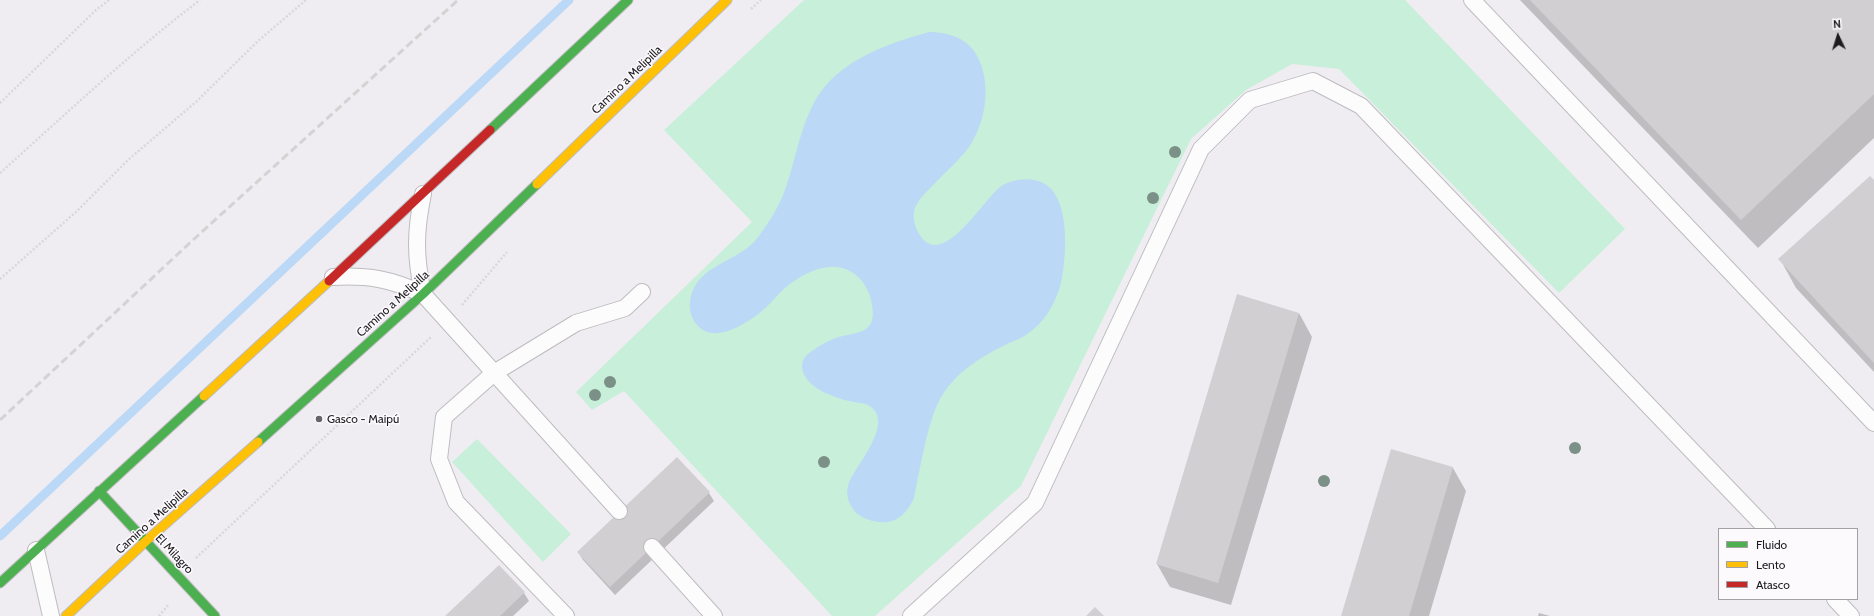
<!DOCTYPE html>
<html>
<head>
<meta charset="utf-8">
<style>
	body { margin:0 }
	#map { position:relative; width:1874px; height:616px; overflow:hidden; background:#f0edf2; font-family:Cabin,sans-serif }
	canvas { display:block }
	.legend { position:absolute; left:1718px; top:528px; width:140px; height:72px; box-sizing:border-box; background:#fdfafe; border:1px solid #a3a1a4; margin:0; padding:5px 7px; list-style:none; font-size:12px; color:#1c1b1d }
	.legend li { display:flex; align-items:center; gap:8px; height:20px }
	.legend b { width:20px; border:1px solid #a3a1a4 }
	.north { position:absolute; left:1818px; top:16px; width:40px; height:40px; -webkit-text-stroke:3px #fdfafe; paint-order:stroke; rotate:356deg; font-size:11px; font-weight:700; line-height:16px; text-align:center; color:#1c1b1d }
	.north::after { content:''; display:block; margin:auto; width:14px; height:18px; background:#1c1b1d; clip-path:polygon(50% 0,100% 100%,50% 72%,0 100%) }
</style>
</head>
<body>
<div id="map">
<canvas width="1874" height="616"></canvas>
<ul class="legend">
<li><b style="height:5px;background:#4caf50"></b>Fluido</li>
<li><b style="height:5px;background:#ffc107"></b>Lento</li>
<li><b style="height:5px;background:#c62828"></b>Atasco</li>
</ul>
<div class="north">N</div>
</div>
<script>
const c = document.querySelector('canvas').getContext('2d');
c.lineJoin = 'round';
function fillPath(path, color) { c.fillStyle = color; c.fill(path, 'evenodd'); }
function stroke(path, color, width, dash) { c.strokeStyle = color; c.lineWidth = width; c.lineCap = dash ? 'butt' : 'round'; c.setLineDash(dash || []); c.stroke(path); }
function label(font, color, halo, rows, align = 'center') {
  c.font = font + ' Cabin,sans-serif'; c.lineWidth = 3; c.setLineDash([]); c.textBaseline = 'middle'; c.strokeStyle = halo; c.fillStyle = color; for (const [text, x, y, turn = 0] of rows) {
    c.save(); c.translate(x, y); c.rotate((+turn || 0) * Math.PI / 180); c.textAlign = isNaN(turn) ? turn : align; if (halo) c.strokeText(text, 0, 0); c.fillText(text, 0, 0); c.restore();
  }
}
fillPath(new Path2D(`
	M804,0H1405L1625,229L1559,293L1339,69L1292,64L1246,90L1191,139L1021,486L875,616H832L624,391L592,410L576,392L752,222L664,130Z
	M477,439L571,534L543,562L452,462Z`), '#c8efd9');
fillPath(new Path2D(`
	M929,32C951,32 972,40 980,62C991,89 985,123 969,147C960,159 947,171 936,182C929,190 917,199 914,211C913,217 914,224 917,230C940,278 984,196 1003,185C1012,180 1023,178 1034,180C1071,185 1067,251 1062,278C1058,298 1047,320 1030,332C1023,338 1013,341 1005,345C981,357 958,371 943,394C928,416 920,470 914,498C907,513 897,524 879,522C870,521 858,517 853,509C848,502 846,494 848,486C853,467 898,422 868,405C862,402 855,403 849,401C832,397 804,387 802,367C802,359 806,355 812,351C820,345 829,340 839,337C859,332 877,333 872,305C871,296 867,288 862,281C840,255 809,269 786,287C776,296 768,307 757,315C742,326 714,343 698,326C692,320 689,311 690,303C694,263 739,264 759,236C770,221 780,205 786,187C798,153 802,112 827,84C852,56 893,42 929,32Z`), '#bbd9f6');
fillPath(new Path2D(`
	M1520,0H1874V138L1758,248Z
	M1874,181V372L1796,288L1780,259Z
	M1299,313L1312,337L1231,605L1170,587L1157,564Z
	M1392,450L1453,468L1466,491L1429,616H1342Z
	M677,458L709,493L714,501L615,595L583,560L578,552Z
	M524,593L529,601L513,616H447Z
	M1539,613L1550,616H1538Z`), '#0003');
stroke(new Path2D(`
	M0,536L569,0`), '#bbd9f6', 9);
fillPath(new Path2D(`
	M1530,0H1874V94L1741,220Z
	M1870,176L1874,180V363L1778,259Z
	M1237,294L1299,313L1218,583L1156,564Z
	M1391,449L1453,467L1409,616H1341Z
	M677,457L710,492L610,587L577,552Z
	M499,565L525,592L500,616H445Z
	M1095,607L1104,616H1086Z`), '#d1cfd2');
const lane = new Path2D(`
	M1472,0L1874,423
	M333,277C368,275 391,279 423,294L619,511
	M423,294C415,256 415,232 423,194
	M652,547L714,616
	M36,550L51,616
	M1835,599L1851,616
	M566,616L456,502L439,459L444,417L494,373L576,323L625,308L642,292
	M911,616L1035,503L1201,149L1250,100L1313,81L1361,106L1767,529`);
const fast = new Path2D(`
	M490,130L628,0
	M258,442L423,294L537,184
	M99,491L215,616
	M0,583L204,396`);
const slow = new Path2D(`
	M537,184L727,0
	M204,396L329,281
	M66,616L146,541L258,442`);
const jam = new Path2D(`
	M329,281L490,130`);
stroke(lane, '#bdbcbf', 18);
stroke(fast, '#bdbcbf', 11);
stroke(slow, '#bdbcbf', 11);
stroke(jam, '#bdbcbf', 11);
stroke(new Path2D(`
	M751,9L761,0
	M0,103L96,10L109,0
	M0,173C66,114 129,54 200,0
	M0,279L77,211L128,160L197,101L258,41L306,0
	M462,305L507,252
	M196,558L431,337
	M159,616L169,604`), '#d8d8d8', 2.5, [2, 2]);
stroke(lane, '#fdfcfd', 16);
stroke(fast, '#4caf50', 9);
stroke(slow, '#ffc107', 9);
stroke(jam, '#c62828', 9);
stroke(new Path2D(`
	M0,420L194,239L458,0`), '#d3d3d3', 3, [8, 4]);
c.fillStyle = '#7b9187';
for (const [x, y] of [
	[1175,152],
	[1153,198],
	[610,382],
	[595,395],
	[1575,448],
	[824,462],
	[1324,481]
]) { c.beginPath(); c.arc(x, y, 6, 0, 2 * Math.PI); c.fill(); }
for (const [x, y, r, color] of [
	[319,419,4,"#666468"]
]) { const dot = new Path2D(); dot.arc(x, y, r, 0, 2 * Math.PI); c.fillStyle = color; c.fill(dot); stroke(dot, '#fdfafe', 1.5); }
label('12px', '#1c1b1d', '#fdfafe', [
	["Camino a Melipilla",627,80,-44],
	["Camino a Melipilla",393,304,-42],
	["Camino a Melipilla",152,521,-42],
	["El Milagro",174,554,47]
]);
label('12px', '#1c1b1d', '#fdfafe', [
	["Gasco - Maipú",327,419]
], 'left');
</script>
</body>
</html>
